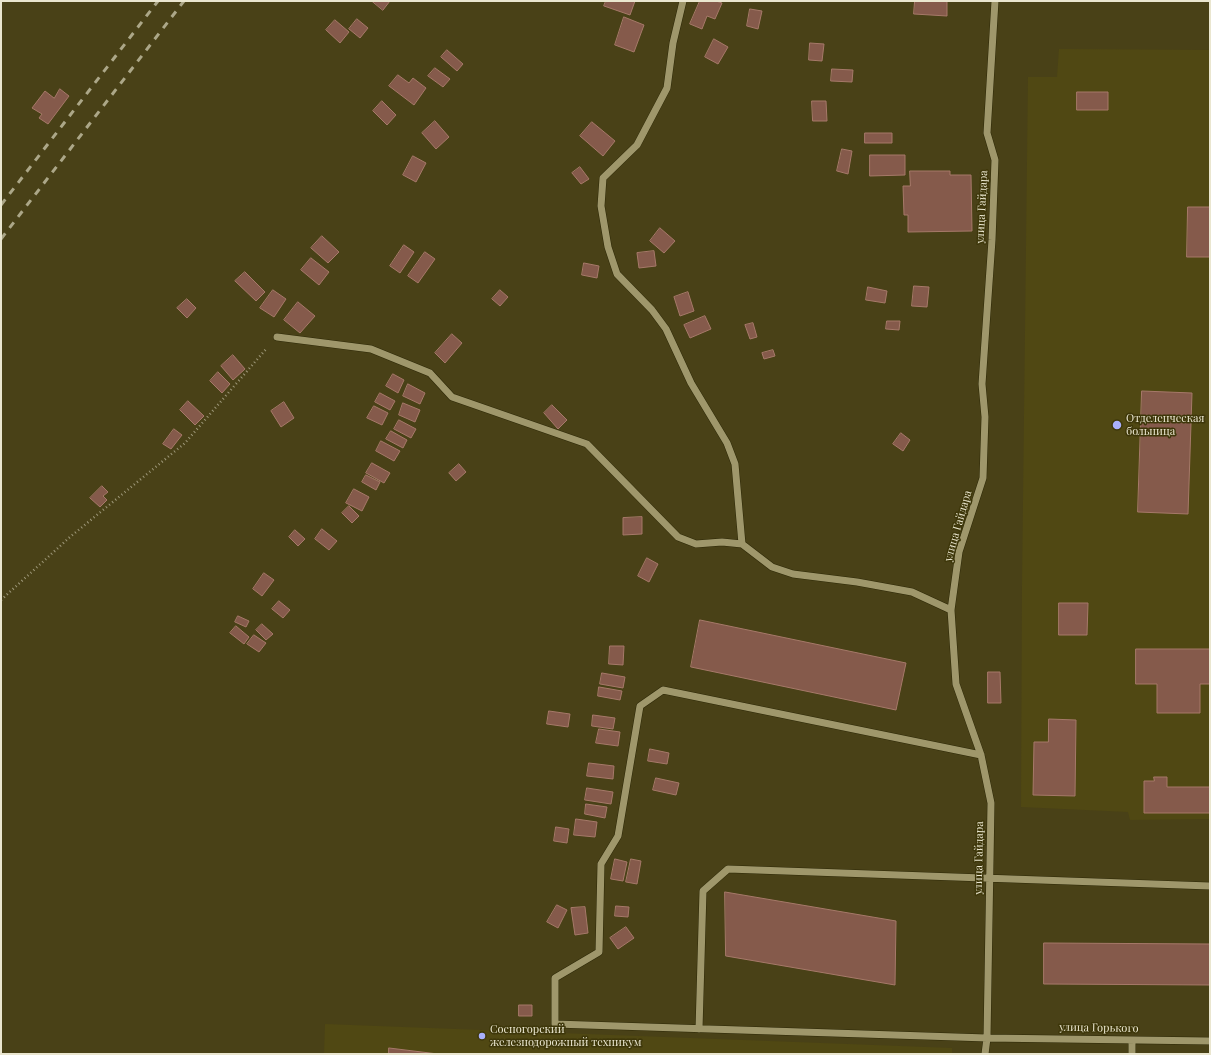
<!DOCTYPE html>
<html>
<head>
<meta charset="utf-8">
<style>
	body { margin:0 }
	#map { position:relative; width:1211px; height:1055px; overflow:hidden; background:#494117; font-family:"Playfair Display",serif }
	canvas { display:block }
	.frame { position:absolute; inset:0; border:2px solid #eae6cf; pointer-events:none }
</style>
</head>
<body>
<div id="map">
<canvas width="1211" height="1055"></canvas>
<div class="frame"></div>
</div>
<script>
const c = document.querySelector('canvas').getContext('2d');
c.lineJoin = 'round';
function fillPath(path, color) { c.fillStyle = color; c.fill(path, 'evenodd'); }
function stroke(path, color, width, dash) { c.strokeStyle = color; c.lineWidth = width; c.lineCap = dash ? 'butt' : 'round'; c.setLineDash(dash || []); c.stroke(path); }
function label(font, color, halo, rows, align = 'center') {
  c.font = font + ' "Playfair Display",serif'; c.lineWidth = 3; c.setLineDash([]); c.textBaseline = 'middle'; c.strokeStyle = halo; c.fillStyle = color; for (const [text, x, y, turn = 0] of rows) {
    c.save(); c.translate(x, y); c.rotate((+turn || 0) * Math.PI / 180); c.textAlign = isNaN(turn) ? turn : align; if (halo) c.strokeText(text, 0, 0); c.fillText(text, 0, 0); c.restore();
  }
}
fillPath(new Path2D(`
	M1059,49L1210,50V819L1130,820L1128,812L1021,807L1022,585L1028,77H1057Z
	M325,1024L952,1048V1054H324Z`), '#504813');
const building = new Path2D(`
	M372,1H390L383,10Z
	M606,1H635L630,15L604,6Z
	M700,1H716L722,3L715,19L707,16L702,29L690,24Z
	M915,1H947V16L914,14Z
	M750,9L762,11L758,29L747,26Z
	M624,17L644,25L634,52L615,45Z
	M357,19L368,28L360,38L349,29Z
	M335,20L349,32L340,43L326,30Z
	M714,39L728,47L718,64L705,57Z
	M810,43L824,44L822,61L809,60Z
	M447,50L463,64L457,71L441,57Z
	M435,68L450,79L443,87L428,76Z
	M832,69L853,70L852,82L831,81Z
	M398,75L409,83L413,78L426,88L414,105L389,86Z
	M60,89L69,96L48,124L39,118L42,114L32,108L45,91L54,98Z
	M1077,92H1108V110H1077Z
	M382,101L396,115L387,125L373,111Z
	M812,101H826L827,121H813Z
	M435,121L449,137L436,149L422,133Z
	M592,122L615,141L603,156L580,136Z
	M865,133H892V143H865Z
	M842,149L852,151L848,174L837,171Z
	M870,155H905V175L870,176Z
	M413,156L426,163L416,182L403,175Z
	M580,167L589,179L581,184L572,173Z
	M910,171H950V175H971L972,231L908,232V215H904L903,186H910Z
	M1188,207H1210V257H1187Z
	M660,228L675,241L664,253L650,241Z
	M322,236L339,252L328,263L311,248Z
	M404,245L414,252L400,273L390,266Z
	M654,251L656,266L639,268L637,253Z
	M425,252L435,259L418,283L408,276Z
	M311,258L329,272L319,285L301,270Z
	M584,263L599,266L597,278L582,275Z
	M245,272L265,292L256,301L235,281Z
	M914,286L929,287L927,307L912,306Z
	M868,287L887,291L885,303L866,300Z
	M273,290L286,299L274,317L260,308Z
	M500,290L508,297L500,306L492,299Z
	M688,292L694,311L680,316L674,297Z
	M187,299L196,308L187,318L177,308Z
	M298,302L315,316L300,333L284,320Z
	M705,316L711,329L690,338L684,325Z
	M887,321H900L899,330L886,329Z
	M753,323L757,337L750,339L745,325Z
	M452,334L462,343L445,363L435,353Z
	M773,350L775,356L764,359L762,353Z
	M233,355L245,369L233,380L221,366Z
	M218,372L230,384L222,393L210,381Z
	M393,374L404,380L398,393L386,386Z
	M408,384L425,393L420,404L403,396Z
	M1142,391L1192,393L1188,514L1138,512Z
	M380,393L395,401L390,410L375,402Z
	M188,401L204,416L195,425L180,410Z
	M284,402L294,418L281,427L271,411Z
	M403,403L420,410L415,422L399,415Z
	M552,405L567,420L558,429L544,413Z
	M374,406L388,413L382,425L367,418Z
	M399,420L416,429L411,438L394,429Z
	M174,429L182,435L171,449L163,444Z
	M391,431L407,440L403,448L386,439Z
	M901,433L910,440L903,451L893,444Z
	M381,441L400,451L394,461L376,451Z
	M372,463L390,473L384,483L366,473Z
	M459,464L466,472L456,481L449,473Z
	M366,475L380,482L376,490L362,482Z
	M102,486L108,492L103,496L107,500L100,507L90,498Z
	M354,489L369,497L362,511L346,503Z
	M349,506L359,516L352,523L342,513Z
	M642,517V534L623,535V518Z
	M322,529L337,541L329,550L315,539Z
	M295,530L305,539L298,546L289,537Z
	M647,558L658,564L649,582L638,576Z
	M264,573L274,580L262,596L253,589Z
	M279,601L290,610L283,618L272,609Z
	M1059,603H1088L1087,635H1059Z
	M238,616L249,621L246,627L235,622Z
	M700,620L906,663L896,710L691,667Z
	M262,624L273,634L266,640L256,630Z
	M236,626L249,637L244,644L230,633Z
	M254,635L266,643L259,652L247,644Z
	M610,646H624L623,665L609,664Z
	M1136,649H1210V684H1200V713H1157V684H1136Z
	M988,672H1000L1001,703H988Z
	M602,673L625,677L623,688L600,684Z
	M599,687L622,691L620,700L598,696Z
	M549,711L570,714L568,727L547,724Z
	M593,715L615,718L613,729L592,726Z
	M1049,719L1076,720L1075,796L1033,795L1034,742H1048Z
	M599,729L620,732L618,746L596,743Z
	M650,749L669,753L667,764L648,761Z
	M589,763L614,766L613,779L587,776Z
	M1154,777H1167V787H1210V813H1144V781H1154Z
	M656,778L679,783L676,795L653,790Z
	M587,788L613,792L611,804L585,800Z
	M586,804L607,807L605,818L585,814Z
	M576,819L597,822L595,837L574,835Z
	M556,827L569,829L567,843L554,841Z
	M615,859L627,862L623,881L611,879Z
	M631,859L641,861L637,884L626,882Z
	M725,892L896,921L895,985L726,956Z
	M557,905L567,910L558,928L547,922Z
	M616,906L629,907L628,917L615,916Z
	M585,907L588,933L575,935L571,908Z
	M626,927L634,938L618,949L610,938Z
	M1044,943L1210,944V985L1044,984Z
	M519,1005H532V1016H519Z
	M389,1048L438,1054H389Z`);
fillPath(building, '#855a4b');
stroke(building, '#a67969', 1);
const minor = new Path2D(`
	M683,1L673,43L667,88L637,145L603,178L601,206L608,247L617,274L652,310L666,329L691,383L727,443L735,464L742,544
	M277,337L371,349L430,373L452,397L587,444L678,537L696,544L722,542L742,544L772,567L793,574L857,582L912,592L951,610
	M981,755L663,690L640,706L618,836L601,864L599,952L555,978V1024L987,1038L1210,1041
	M699,1029L703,891L728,869L1210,886
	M1132,1040V1054
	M985,1054L987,1038L991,803L981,755L956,684L951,610L959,552L983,478L985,417L982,384L992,240L995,160L987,133L995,1`);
stroke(minor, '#2d2807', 8);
stroke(new Path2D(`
	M1,600L70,537L185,443L267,348`), '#9f997a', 2.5, [1, 3]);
stroke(minor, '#9f976b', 7);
stroke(new Path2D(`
	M1,205L158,1
	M1,239L184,1`), '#aca788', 3, [7, 7]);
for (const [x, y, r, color] of [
	[1117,425,5,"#a9b0fc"],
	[482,1036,4,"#a9b0fc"]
]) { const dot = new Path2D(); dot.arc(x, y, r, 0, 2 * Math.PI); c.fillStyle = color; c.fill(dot); stroke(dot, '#3e370a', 1.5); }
label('11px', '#eae6cf', '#3e370a', [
	["улица Гайдара",982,207,-87],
	["улица Гайдара",958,526,-74],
	["улица Гайдара",979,858,-89],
	["улица Горького",1099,1028,1]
]);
label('11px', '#eae6cf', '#3e370a', [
	["Отделенческая",1126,419],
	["больница",1126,432],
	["Сосногорский",490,1030],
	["железнодорожный техникум",490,1043]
], 'left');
</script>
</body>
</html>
